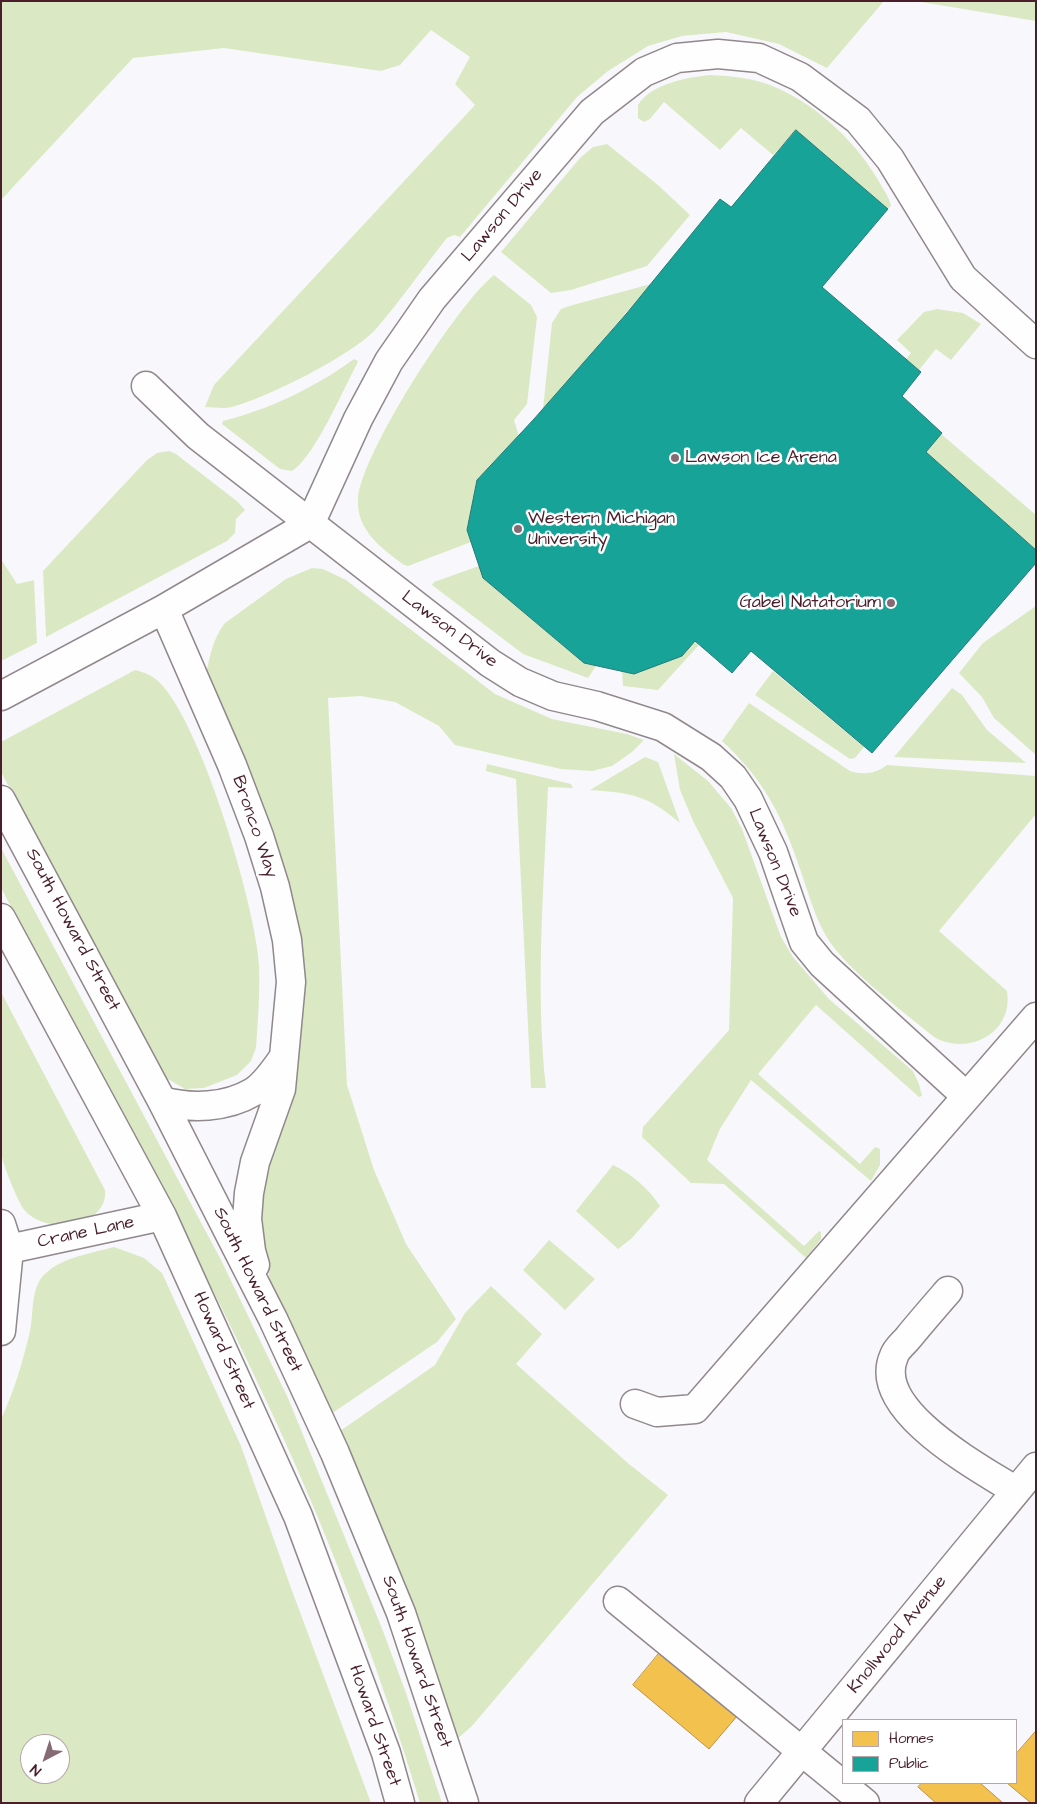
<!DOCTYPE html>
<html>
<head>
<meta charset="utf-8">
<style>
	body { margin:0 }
	#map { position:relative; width:1037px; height:1804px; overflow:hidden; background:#f8f8fc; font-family:"Architects Daughter",sans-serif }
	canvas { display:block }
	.frame { position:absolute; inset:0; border:2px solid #4a1f2b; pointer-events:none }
	.legend { position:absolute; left:842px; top:1719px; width:175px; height:65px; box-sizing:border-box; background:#fff; border:1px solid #b7a5aa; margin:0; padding:6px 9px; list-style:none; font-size:15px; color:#4a1f2b }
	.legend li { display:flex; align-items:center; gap:10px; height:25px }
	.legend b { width:25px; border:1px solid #b7a5aa }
	.north { position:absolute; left:20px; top:1734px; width:50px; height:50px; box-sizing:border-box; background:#fff; border:1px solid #b7a5aa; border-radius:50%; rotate:220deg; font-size:14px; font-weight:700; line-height:20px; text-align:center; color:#4a1f2b }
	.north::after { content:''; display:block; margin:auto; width:18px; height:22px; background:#876b74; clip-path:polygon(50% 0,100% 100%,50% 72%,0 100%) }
</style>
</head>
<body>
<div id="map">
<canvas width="1037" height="1804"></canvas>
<div class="frame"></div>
<ul class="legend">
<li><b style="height:14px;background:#f2c14e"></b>Homes</li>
<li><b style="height:14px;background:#17a398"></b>Public</li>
</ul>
<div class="north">N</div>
</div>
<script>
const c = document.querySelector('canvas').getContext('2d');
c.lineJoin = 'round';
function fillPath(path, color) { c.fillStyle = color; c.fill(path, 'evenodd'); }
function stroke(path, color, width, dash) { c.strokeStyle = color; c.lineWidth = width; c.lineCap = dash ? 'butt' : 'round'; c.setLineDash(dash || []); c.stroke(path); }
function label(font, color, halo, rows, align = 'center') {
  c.font = font + ' "Architects Daughter",sans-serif'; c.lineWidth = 5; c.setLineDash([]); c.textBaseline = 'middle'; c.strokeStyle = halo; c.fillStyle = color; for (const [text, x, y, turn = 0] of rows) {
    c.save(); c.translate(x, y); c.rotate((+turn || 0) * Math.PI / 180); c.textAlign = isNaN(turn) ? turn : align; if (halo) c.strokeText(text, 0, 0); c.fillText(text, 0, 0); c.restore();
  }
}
fillPath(new Path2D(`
	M1,1H884L827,68L779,44L726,32L682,36L648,46L608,71L577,97L460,237L454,235L447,238C423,268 401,300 376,329C351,356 268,397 232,407C223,409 214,407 205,407L214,385L475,105L455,84L470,57L431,30L400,65L381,71L224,48L133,58L1,200Z
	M915,1H1036V21Z
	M710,75C732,76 756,78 777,88C820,107 859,145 881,185C885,192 890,199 891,206L888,209L796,130L773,155L741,128L720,150L664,102L650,119L644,122L638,118V105C652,83 686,78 710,75Z
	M607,144L658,185L690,215L647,266L571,290L551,293L501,252L580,158L593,147Z
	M494,275L531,305L537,317L527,404L514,420L519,436L478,479L467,530L471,542L408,566L404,565C382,549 356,530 358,499C360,455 458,303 494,275Z
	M651,284L543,409L552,323L561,309L569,306Z
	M937,309L963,313L981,324L951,360L936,349L919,370L906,359L911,353L897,340L924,312Z
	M354,359L358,361L357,364C343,390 314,458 292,471L280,469L222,424L223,421C268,410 316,387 354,359Z
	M941,434L1036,515V550L926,452Z
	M169,451L176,454L238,502L245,510L236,519L235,533L227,541L46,637L43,571L147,460L157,453Z
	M1,559L17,584L34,580L37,643L1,661Z
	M479,566L483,578L584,663L596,666L588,678L523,654L432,585L434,582Z
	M312,568L323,569L346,580L495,694L552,719L627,734L644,740L632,752L612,766L592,771L561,769L455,745L439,726L395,702L361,696L328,698L347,1085L374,1170L406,1244L456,1319L437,1342L331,1414L270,1280L258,1231L262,1186L277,1145L294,1073L300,1026L206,674C210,656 213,638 225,623L286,579Z
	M1036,606V755L994,718L982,697L959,673L983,643Z
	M695,641L699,645L658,690L623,686L622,671L682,656Z
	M135,670C143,672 152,675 158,681C200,719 256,907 259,965C260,992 258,1021 256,1048L251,1061L237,1075L204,1088L185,1089L166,1078L1,772V742Z
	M773,671L864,747L855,758L850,759L755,695Z
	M952,688L962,695L987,730L1026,763L894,757Z
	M749,703L850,771C864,775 875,774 887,765L1036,776V814L939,931L1007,991C1014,1032 969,1057 934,1037C903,1011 846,970 826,936C814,915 808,892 800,869C782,815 764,780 722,741Z
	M674,754L708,781L731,808L742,829L781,937L793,957L829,999L913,1071L919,1084L922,1096L919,1097L816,1005L758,1074L860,1164L875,1147L880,1149V1165L871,1181L751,1080L720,1129L707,1160L804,1246L819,1231L821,1232V1239L806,1258L724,1184L691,1183L642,1137L643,1127L729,1030L733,898L693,821L680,790Z
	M645,757L658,762L680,823C647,795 632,793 590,790Z
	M487,764L571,784L573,788L548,787C544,887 535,989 546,1088H531L516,779L486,771Z
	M1,848L220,1258L288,1398L383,1631L406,1693L442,1803H420C381,1674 333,1546 277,1424C193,1241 96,1065 1,888Z
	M1,992L105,1190C109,1230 35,1237 20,1203C14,1191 3,1165 1,1153C0,1135 1,1117 1,1099C1,1063 1,1028 1,992Z
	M613,1165C632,1174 649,1189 660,1206L632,1238L618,1249L576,1211Z
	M549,1240L595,1279L565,1310L523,1270Z
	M114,1247L144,1258L162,1273L241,1446L291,1588L371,1803H1V1419C14,1392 23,1361 30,1331C34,1314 30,1286 46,1273C63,1257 93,1253 114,1247ZM30,1744H60V1774H30Z
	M491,1286L542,1334L516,1364L629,1464L668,1495L472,1726L457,1739L340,1431L435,1365L465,1313Z`), '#dae9c3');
const homes = new Path2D(`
	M661,1651L738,1715L709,1749L633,1685Z
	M1036,1731V1803H1031L1007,1783H1016V1754Z
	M922,1783H980L1003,1803H936L918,1787Z`);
fillPath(homes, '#f2c14e');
stroke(homes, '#c09044', 1);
const public = new Path2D(`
	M796,130L888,209L822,287L921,372L902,396L942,433L926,452L1036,550V563L872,753L751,651L732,673L695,641L682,656L634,674L584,663L483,578L467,530L477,480L534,419L627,313L720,199L731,207Z`);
fillPath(public, '#17a398');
stroke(public, '#267b77', 1);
const minor = new Path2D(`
	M146,386L198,436L490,663L520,682L553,696L597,706L663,727L711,757L733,777L748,799L773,852L804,942L822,964L966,1096
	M164,609L232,765L259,836L275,887L287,940L291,982L281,1089L255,1162L249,1193L247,1219L251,1251L255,1265
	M1,696L164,609L310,524L358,419L389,361L432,299L592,112L644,72L677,58L718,54L759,58L800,77L858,120L890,159L963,278L1036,344
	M1,800L162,1101L273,1319L335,1453L401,1613L464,1803
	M1,918L162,1216L298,1516L386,1753L400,1803
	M162,1101C191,1109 226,1108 253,1092C266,1084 275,1069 284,1057
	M1,1224L9,1249L1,1331
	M9,1249L162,1216
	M948,1291C935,1306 921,1322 908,1338C904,1343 896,1349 894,1356C870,1410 980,1468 1016,1491
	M635,1404L657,1412L695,1409L1036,1017
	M618,1601L865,1803
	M759,1803L1036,1467`);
stroke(minor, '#91888c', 31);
stroke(minor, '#fefeff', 28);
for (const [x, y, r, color] of [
	[675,458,5,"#876b74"],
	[518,529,5,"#876b74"],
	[891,603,5,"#876b74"]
]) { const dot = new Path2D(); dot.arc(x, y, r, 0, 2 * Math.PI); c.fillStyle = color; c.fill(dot); stroke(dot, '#fff', 2); }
label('18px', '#4a1f2b', '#fff', [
	["Lawson Drive",503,216,-50],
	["Lawson Drive",449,630,37],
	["Bronco Way",254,827,71],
	["Lawson Drive",774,863,68],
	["South Howard Street",72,930,62],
	["Crane Lane",86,1233,-12],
	["South Howard Street",257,1290,64],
	["Howard Street",223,1351,66],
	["Knollwood Avenue",898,1635,-51],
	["South Howard Street",416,1662,71],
	["Howard Street",374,1726,71]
]);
label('18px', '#4a1f2b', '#fff', [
	["Lawson Ice Arena",685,458],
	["Western Michigan",528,519],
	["University",528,540],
	["Gabel Natatorium",881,603,"right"]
], 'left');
</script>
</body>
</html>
